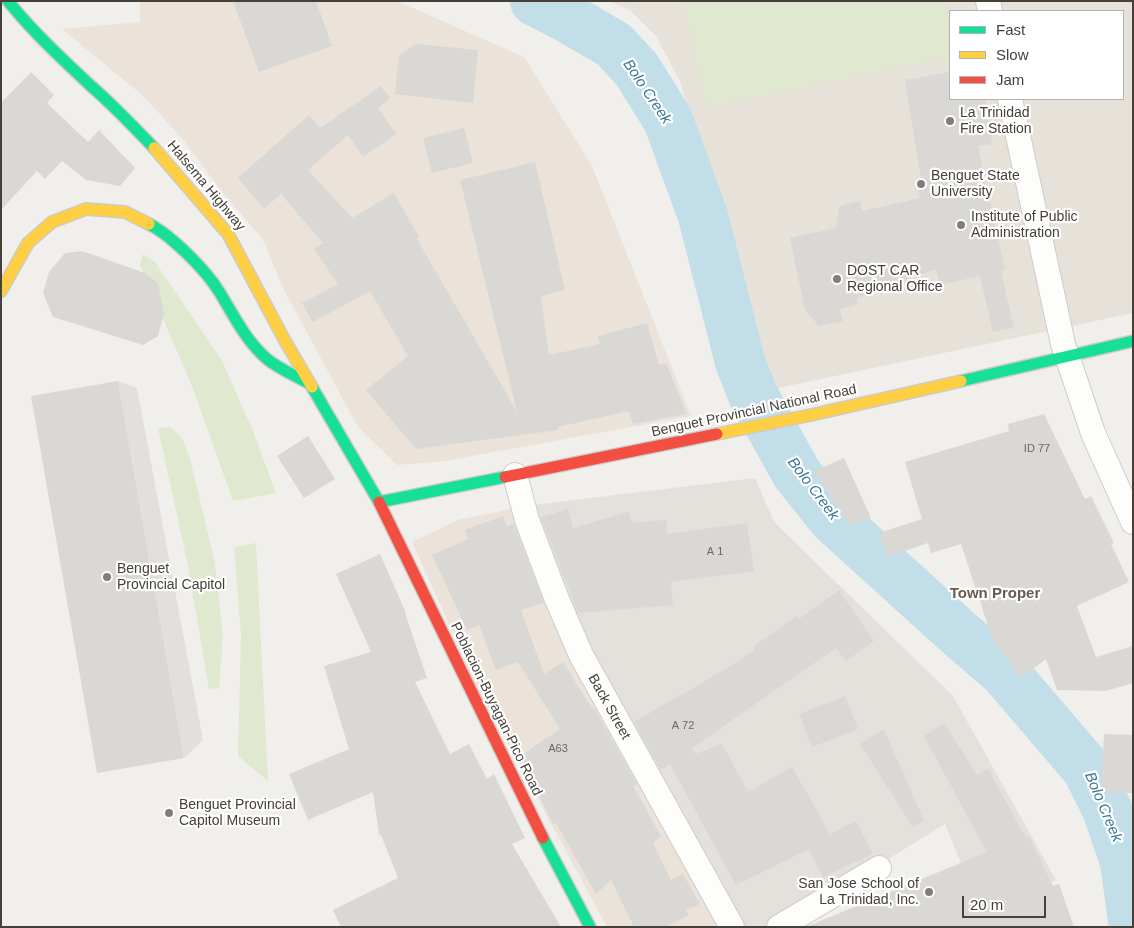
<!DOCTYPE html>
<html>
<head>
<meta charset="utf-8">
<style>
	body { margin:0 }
	#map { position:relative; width:1134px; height:928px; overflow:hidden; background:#f1efec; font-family:Arial,sans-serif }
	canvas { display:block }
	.frame { position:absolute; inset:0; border:2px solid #464039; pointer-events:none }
	.legend { position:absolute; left:949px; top:10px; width:175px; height:90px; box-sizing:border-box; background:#fff; border:1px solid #b5b3b0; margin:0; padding:6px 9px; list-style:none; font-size:15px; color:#464039 }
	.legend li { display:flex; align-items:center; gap:10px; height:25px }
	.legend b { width:25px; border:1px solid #b5b3b0 }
	.scale { position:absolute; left:962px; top:896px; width:84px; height:22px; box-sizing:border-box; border:2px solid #464039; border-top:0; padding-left:6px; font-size:15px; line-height:18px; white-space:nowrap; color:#464039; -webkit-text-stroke:4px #fff; paint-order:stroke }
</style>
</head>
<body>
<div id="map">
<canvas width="1134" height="928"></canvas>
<div class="frame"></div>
<ul class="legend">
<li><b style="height:6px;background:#16e098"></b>Fast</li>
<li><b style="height:6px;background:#ffcf43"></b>Slow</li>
<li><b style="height:6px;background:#f24e42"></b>Jam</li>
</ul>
<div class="scale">20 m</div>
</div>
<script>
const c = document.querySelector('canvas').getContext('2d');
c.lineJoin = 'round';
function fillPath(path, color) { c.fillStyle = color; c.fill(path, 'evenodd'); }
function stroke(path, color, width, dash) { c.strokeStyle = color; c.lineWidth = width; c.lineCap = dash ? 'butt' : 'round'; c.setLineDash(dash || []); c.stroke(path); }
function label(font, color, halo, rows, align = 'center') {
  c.font = font + ' Arial,sans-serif'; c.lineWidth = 4.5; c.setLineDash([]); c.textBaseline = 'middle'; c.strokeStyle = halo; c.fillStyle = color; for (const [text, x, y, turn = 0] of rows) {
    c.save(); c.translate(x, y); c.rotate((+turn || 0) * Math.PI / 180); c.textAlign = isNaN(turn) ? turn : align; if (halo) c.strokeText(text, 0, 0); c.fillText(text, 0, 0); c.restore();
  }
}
fillPath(new Path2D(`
	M755,478L774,522L953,696L1056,880L981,911L945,824L835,892L767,927H718L704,901L525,506Z`), '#e4e0db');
fillPath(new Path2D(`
	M140,1H397L524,57L592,166L691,416L445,461L397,465L358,427L283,288L263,239L221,191L182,138L142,95L62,29L140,22Z
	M525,506L704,901L718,927H607L477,686L412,542L458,520Z`), '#ebe2da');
fillPath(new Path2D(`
	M610,1H1133V313L769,390L680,81L656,36L631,11ZM950,11H1123V99H950Z
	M1133,845V924L1122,848Z`), '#e6e1d9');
fillPath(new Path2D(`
	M685,1H943L950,34V56L707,107Z
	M143,254L155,262L222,361L253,431L276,493L233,501L192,386L140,265Z
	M170,427L182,438L190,459L215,563L223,636L219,688L209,689L187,561L158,428Z
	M256,543L268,781L238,756L241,636L234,547Z`), '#e0e8cf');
fillPath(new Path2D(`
	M118,381L137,388L203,740L184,758Z`), '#e2e0dd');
stroke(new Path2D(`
	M535,1L566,17L614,45L637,70L668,120L703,216L740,362L753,395L797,474L833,519L962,636L1004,672L1087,769L1107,809L1125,862L1133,921`), '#c2dee9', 50);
fillPath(new Path2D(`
	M233,1H316L332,46L259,72Z
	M416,44L478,50L473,103L395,94L399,55Z
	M31,72L54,95L47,103L88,142L99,130L135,168L120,186L86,180L62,161L45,179L37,171L1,210V103Z
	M950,72V99H985L992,144L978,146L1005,270L1001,271L1014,328L993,332L980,276L940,285L936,269L857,298V305L840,309L843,321L819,326L805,310L790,238L836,228L839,206L860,201L862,211L920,198L916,179L921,178L905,80Z
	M381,86L390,98L378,108L396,134L363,157L348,135L308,170L352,218L394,193L419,237L417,239L517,412L460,180L535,162L565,290L541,296L549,355L600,344L598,336L647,323L659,365L666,363L687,414L633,424L629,411L558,427V430L416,449L366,390L408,356L370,291L313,322L302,303L338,284L314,249L323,243L281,194L264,209L238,178L309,115L320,128Z
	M464,128L473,163L432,173L423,138Z
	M82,251L145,273L158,283L164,314L158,336L143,345L53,317L43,293L49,272L65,253Z
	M118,381L184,758L97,773L31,396Z
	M1044,414L1085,499L1091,496L1114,543L1111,544L1129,582L1077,606L1096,657L1133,646V683L1106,691L1057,690L1046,659L1021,678L993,641L961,544L931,553L928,543L887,557L879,533L922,519L905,462L1009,431L1008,424Z
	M308,436L335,479L304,498L277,456Z
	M844,458L871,518L849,525L814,471Z
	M568,509L573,528L629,512L632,523L666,520L667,534L747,523L754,571L671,582L673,605L578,613L541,517Z
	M503,516L507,526L514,524L544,603L521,610L544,674L563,662L592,709L594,708L637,784L633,786L661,836L653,843L671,880L683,874L700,904L686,910L689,915L666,927H634L611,880L596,894L556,823L553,824L520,756L560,729L518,662L496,670L479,625L467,630L432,555L468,539L465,530Z
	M380,554L406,613H405L427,678L415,682L450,754L469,744L487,779L494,774L525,838L512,844L561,927H341L333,910L398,878L381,835H379L373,792L308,820L289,774L349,749L324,666L371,652L336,574Z
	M839,590L874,641L846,661L836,648L692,748L695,754L722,744L748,792L792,767L830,834L856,821L873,854L823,877L809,849L736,885L670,764L661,770L634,722L724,670L755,650L753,647L797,616L799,619Z
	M845,696L858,729L812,747L799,714Z
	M944,723L977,775L988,769L1026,838L1029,837L1053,886L1059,884L1074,927H806L987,852L924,736Z
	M884,729L924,821L913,827L860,744Z
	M1104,734L1133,735V793L1101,792Z`), '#dad8d5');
const street = new Path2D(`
	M988,1L990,11
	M1010,99L1063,344L1093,433L1133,522
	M515,475L527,520L556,597L581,655L732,927
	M779,927L879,868`);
const fast = new Path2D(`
	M8,1C34,33 61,58 91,86C113,105 134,127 154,148
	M149,224C172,236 207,271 220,293C234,316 246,341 267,359C279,369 296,376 310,384
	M961,381L1133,341
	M312,387L379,502L505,477
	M543,838L590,927`);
const slow = new Path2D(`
	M154,148L228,234L285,341L312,387
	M1,291L28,243L52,222L86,209L125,212L149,224
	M717,434L811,415L961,381`);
const jam = new Path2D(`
	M505,477L717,434
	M379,502L543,838`);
stroke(street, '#cfcdca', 26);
stroke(fast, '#cfcbc4', 14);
stroke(slow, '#cfcbc4', 14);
stroke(jam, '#cfcbc4', 14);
stroke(street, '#fdfdfc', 24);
stroke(fast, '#16e098', 11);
stroke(slow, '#ffcf43', 11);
stroke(jam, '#f24e42', 11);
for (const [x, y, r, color] of [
	[950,121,5,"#827d78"],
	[921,184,5,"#827d78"],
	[961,225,5,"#827d78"],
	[837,279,5,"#827d78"],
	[107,577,5,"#827d78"],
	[169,813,5,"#827d78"],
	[929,892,5,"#827d78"]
]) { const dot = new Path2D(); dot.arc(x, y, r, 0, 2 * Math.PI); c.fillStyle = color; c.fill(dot); stroke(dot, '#fff', 2); }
label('11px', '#6c6761', null, [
	["ID 77",1037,449],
	["A 1",715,552],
	["A 72",683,726],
	["A63",558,749]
]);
label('14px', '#464039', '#fff', [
	["La Trinidad",960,113],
	["Fire Station",960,129],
	["Benguet State",931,176],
	["University",931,192],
	["Institute of Public",971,217],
	["Administration",971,233],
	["DOST CAR",847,271],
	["Regional Office",847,287],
	["Benguet",117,569],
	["Provincial Capitol",117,585],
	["Benguet Provincial",179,805],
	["Capitol Museum",179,821],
	["San Jose School of",919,884,"right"],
	["La Trinidad, Inc.",919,900,"right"]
], 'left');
label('14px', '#464039', '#fff', [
	["Halsema Highway",206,186,50],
	["Benguet Provincial National Road",754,411,-12],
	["Back Street",609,707,61],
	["Poblacion-Buyagan-Pico Road",496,709,64]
]);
label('italic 15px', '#3a7996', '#fff', [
	["Bolo Creek",647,92,56],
	["Bolo Creek",813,489,53],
	["Bolo Creek",1103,807,67]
]);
label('bold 15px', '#685c51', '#fff', [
	["Town Proper",995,594]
]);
</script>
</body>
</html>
